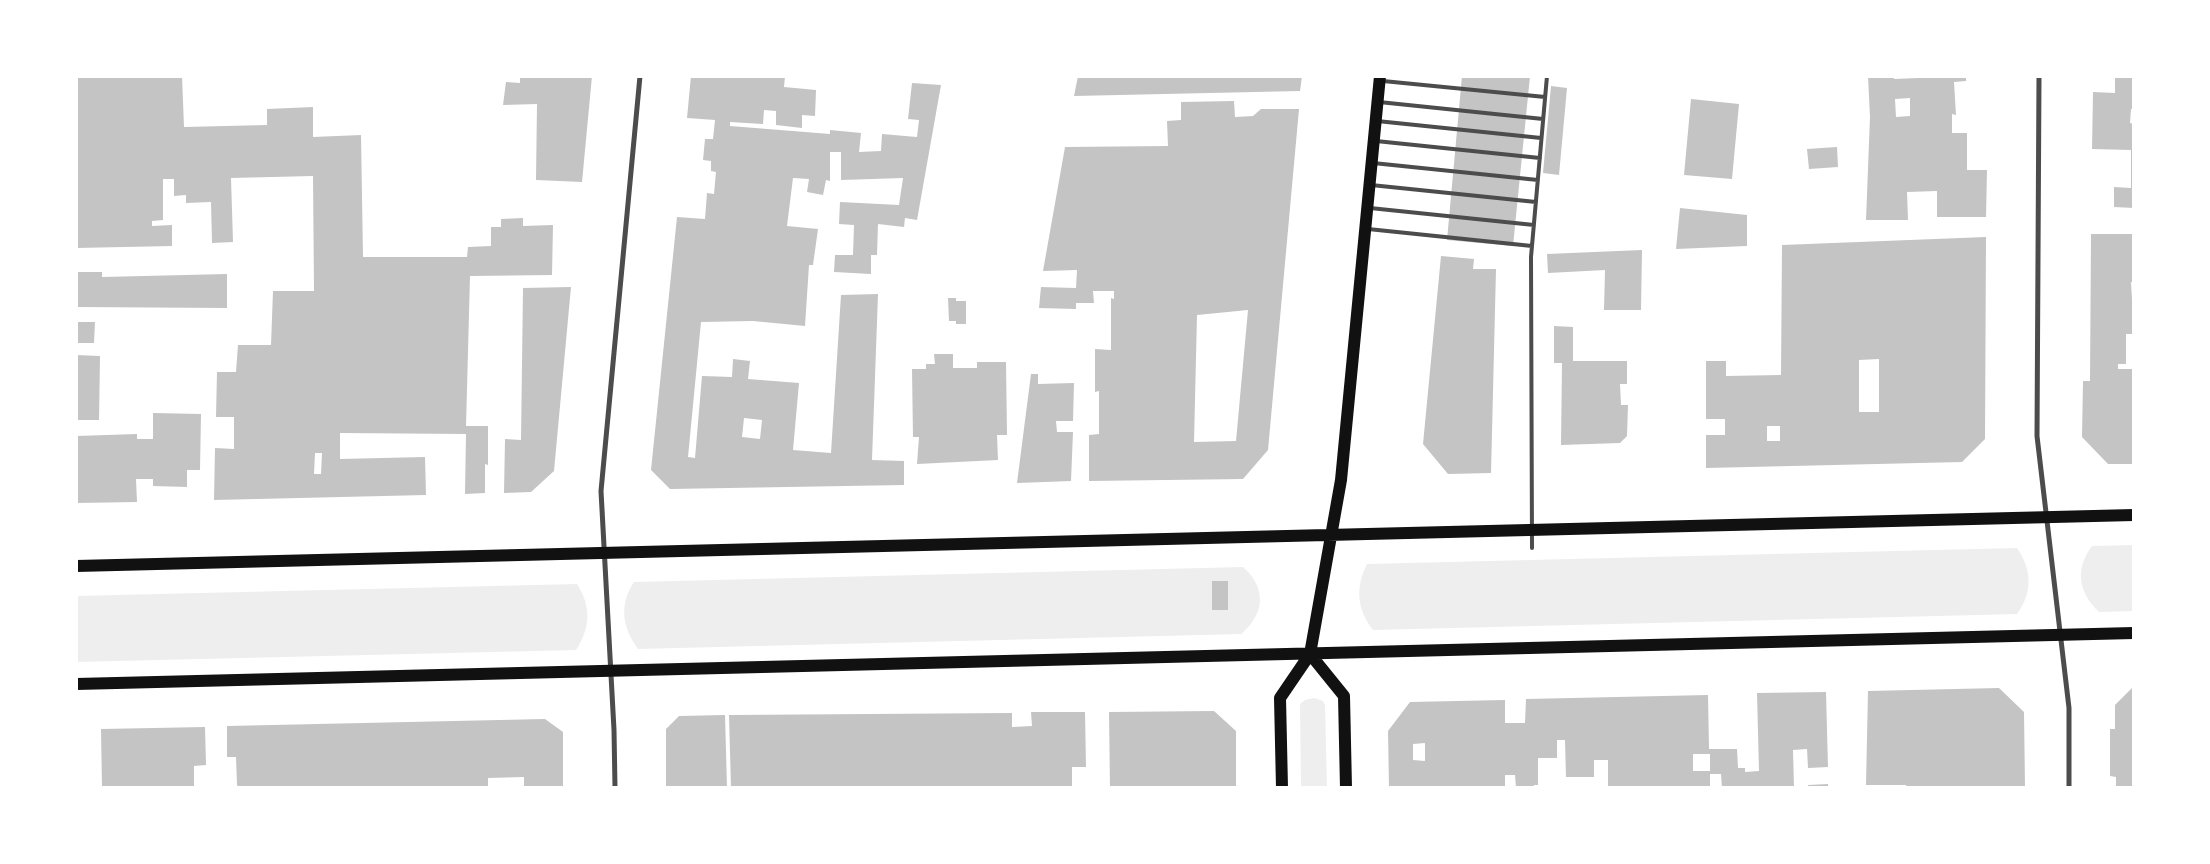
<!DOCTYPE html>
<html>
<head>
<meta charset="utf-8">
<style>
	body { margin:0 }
	#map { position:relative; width:2210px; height:864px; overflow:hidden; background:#fff; font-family:Figtree,sans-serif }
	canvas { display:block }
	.frame { position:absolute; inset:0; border:78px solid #fff; pointer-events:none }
</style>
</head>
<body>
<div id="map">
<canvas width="2210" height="864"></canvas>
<div class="frame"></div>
</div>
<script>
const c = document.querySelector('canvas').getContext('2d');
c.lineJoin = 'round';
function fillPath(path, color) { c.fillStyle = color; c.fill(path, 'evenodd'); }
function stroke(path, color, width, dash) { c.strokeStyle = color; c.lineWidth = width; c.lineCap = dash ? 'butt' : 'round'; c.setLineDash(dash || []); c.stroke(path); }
fillPath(new Path2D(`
	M2134,545V611L2099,612C2078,592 2075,569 2092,546Z
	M2017,548C2032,570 2033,592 2017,614L1373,630C1357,609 1355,588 1367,564Z
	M1243,567C1267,588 1265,614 1241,634L638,649C622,627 619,605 634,582Z
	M577,584C591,606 591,627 576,650L76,662V596Z
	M1314,698L1323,701L1325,705L1327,788H1301L1300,704L1305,700Z`), '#eee');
fillPath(new Path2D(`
	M76,76H182L184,127L267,125V109L313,107V137L361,135L363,257H467L468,247L491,246V227H501V219L523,218V226L553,225L552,275L470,276L466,426H488V465L485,464V493L465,494L466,434L340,433V459L425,457L426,495L214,500L215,448L234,449V417H216L217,372H236L238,345H271L273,291H314L313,176L231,178L233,242L212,243L211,202L186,203V195L174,196V179H163V220L152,221V226L172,225V246L76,248ZM315,453H322L321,474H314Z
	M520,76H592L582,182L536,180L537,104L503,105L506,82L520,83Z
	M691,76H785L784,87L816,90L815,116L802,115V128L776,125V111L764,110L763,124L730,122V126L830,134V130L861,133L859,152L881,151L882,134L917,137L919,120L908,119L912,83L941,85L917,220L905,218L904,227L878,224L877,255H871V274L834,272L835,255H853L854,225L839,224L840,202L899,205L903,178L841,180V152H830V181L826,180L823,195L807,192L809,179L793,178L787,226L818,229L813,265H809L805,326L753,321L701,322L688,457L695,458L702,376L732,377L733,359L750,361L748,379L799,383L793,450L831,453L841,295L878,294L872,460L904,461V485L670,489L651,470L677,217L705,219L707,193L714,194L716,172L711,171V161L703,160L705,139H713L715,120L687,118ZM744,418L762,420L760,439L742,437Z
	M1078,76H1302L1300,91L1074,96Z
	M1462,76H1530L1513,246L1447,240Z
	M1868,76H1894V79L1966,76V81L1954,82L1956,115L1952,114V133H1967V170H1987L1986,217H1937V191L1907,192L1908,220H1866L1870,117ZM1910,98V116L1896,117L1895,99Z
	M2112,76H2134V109H2131L2130,123L2134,124V208L2114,207V187L2131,188V150L2092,149L2093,92L2115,93V78H2112Z
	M1551,86L1567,88L1559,175L1543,173Z
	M1691,99L1739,104L1732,179L1684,175Z
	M1234,101L1235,117L1253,116L1261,109H1299L1268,450L1243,479L1089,481V435L1099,434V391L1095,392V349L1111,350V298L1114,299V291H1093L1094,303H1076V309L1039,308L1041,287L1076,288L1077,270L1043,271L1065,147L1168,146L1167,121L1181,120V102ZM1248,310L1236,441L1194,442L1197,315Z
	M1837,147L1838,167L1809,169L1807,149Z
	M1680,208L1747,215V246L1676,249Z
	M2091,234H2134V282H2131L2134,334H2126V364H2118V369H2134V464H2108L2082,437L2083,381H2090Z
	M1986,237L1985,439L1962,462L1706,468V435H1725V419H1706V361H1726V376L1781,375L1782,245ZM1879,359V412H1859V360ZM1767,426H1780V441H1767Z
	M1642,250L1641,310H1604L1605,270L1548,273L1547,254Z
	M1441,256L1474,259L1473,269H1496L1491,473L1448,474L1423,444Z
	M76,272H102V277L227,274V308L76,307Z
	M571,287L554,471L531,492L504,493L505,439L521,440L523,288Z
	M948,298H956V301H966V324H956V321H949Z
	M76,322H95L94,343H76Z
	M1554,326L1573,327V361H1627V384H1620L1621,405H1628L1627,436L1620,443L1561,445L1562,363H1554Z
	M934,354H953V368H977V362H1006L1007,435H997L998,460L917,464L919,437H913L912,369H926V364H935Z
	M76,355L100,356L99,420H76Z
	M1031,374H1038V384L1074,383L1073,421H1056L1057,432H1073L1071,481L1017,483Z
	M153,413L201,414L200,470H187V487L153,486V479H136L137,502L76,503V436L137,434V439H153Z
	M1212,581H1228V610H1212Z
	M2134,686V788H2116V777L2110,776V729H2115V705Z
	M1999,688L2024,712L2025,788H1906V785H1866L1868,691Z
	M1826,692L1828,767L1808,768L1807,749L1793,750L1794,788H1722L1721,774H1710V788H1608V760H1594V777H1566L1565,740H1557V758H1538V785H1534V788H1516L1515,775H1505V788H1389L1388,731L1410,702L1505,700V723H1525L1526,699L1708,695L1709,749H1737L1738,768H1745V772L1759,771L1757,693ZM1425,743V761L1413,760V744ZM1693,754H1710V771H1693Z
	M1214,711L1236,731V788H1110L1109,712Z
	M1031,712H1085L1086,767H1072V788H731L729,715L1012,713V727L1032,726Z
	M725,715L727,788H666V729L679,716Z
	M545,719L563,732V788H524V777L488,778V786H507V788H239L237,785L236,757H227V726Z
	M205,727L206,765L194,766V788H102L101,729Z
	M1828,784V788H1808V785Z`), '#c4c4c4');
stroke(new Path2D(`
	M1383,81L1545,97
	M1379,102L1543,119
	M1377,121L1541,138
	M1376,141L1540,158
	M1373,163L1538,180
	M1371,185L1536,202
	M1370,208L1534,225
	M1368,229L1532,246
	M1532,548L1531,257L1547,76`), '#4c4c4c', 4);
stroke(new Path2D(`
	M2039,76L2037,436L2069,708V788
	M615,788L614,730L601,491L640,76`), '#4c4c4c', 5);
stroke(new Path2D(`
	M76,566L2134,515
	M1310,654L1344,696L1346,788
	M76,684L2134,633
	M1282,788L1280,698L1310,654L1341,480L1380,76`), '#111', 12);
</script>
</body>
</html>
